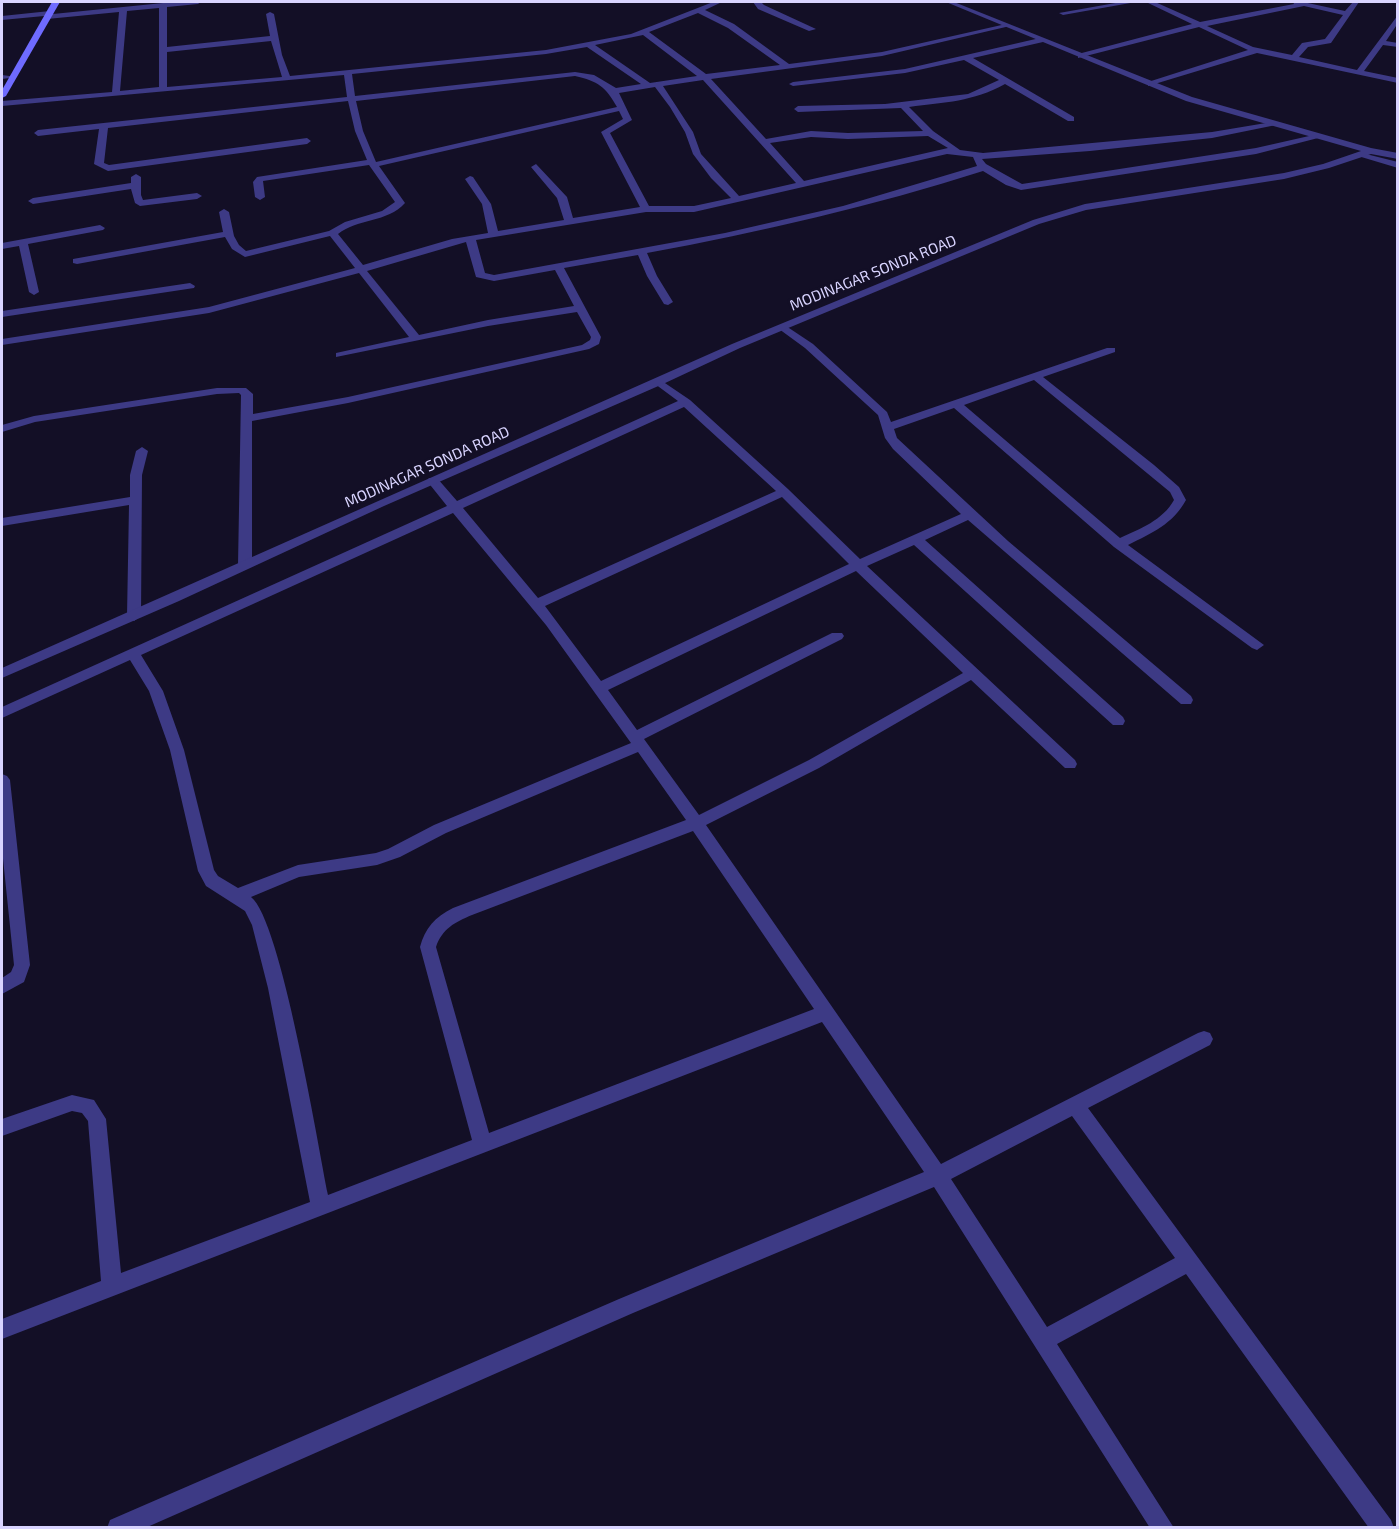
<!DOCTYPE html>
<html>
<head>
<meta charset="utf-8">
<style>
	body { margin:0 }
	#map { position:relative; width:1399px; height:1529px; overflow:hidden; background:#130f26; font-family:"Exo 2",sans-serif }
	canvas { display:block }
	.frame { position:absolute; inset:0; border:3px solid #d9d4ff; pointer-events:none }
</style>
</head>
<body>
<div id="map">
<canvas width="1399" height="1529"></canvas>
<div class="frame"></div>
</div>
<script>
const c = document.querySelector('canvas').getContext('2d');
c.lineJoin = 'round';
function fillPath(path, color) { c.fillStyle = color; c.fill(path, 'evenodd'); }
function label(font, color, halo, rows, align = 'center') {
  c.font = font + ' "Exo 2",sans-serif'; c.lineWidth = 5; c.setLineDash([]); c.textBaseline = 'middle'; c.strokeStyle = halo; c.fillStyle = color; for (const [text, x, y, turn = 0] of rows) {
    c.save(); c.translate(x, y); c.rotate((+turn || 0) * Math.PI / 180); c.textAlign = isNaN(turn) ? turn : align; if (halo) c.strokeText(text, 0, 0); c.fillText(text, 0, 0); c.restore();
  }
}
fillPath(new Path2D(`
	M201,2L198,4L167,7V47L270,36L266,14L270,12L274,14L282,55L290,76L546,50L631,34L713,2H722L705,10L734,24L789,64L882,52L1006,24L1010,26L882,56L711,79L766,139L811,131L848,133L923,131L901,108L798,112L794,109L798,106L885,104L968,94L999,80L964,60L905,73L793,86L789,84L793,82L905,69L1040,38H1043V42L973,58L1074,117V121H1068L1005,84C972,102 946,102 909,107L933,131L960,150L983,153L1212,132L1272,122L1276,125L1212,138L1090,151L982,159L986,164L1022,184L1256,148L1318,134L1322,137L1256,154L1021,190L1006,185L983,171C873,206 761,232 647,253L657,276L673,302L668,305L664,304L647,276L638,255L564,268L601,337L599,344L589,349L348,403L252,421V565L245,569L238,565L241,395L239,393L217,394L35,422L2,432V425L34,416L217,388H246L253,394V414L348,397L582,345L590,340L591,337L577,312L488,326L336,357V353L409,337L359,273L209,313L2,345V339L209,307L355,268L330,236L245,257L232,249L225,237L77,264L73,263V259L223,232L219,212L224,209L229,212L234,236L239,245L246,251L329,231L345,222L382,211L395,202L369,165L263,181L265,197L260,200L255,197L253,182L257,177L367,160L355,131L348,101L108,128L104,163L109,165L307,138L311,141L307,144L108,171L94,164L99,129L38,136L34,133L38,130L347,97L344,75L2,106V101L112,92L119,12L47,19L44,16L2,20V16L50,11L53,14L163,3ZM159,8V87L120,91L127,11ZM698,13L728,28L780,65L706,74L649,32ZM643,35L697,76L650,83L595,45ZM271,41L282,77L167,87V52ZM587,47L641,84L616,88L594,75L575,72L355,96L352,74L546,54ZM575,76C598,81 606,87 617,107L376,162L363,131L356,101ZM703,80L796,183L739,196L701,154L693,132L663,86ZM655,87L670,107L685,132L693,154L711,178L731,198L694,206H649L610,133L632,120L619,93ZM619,111L623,119L601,132L640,207L573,218L567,197L536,164L531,167L557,198L564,220L498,231L491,204L473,177L470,176L465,179L482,204L488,233L452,239L363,265L338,234C358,218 387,223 405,203L379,166ZM928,136L948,148L804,181L770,143L811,137L848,139ZM947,154L973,157L977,166L843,206L725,233L494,275L485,273L476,240L646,212H694ZM466,242L476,277L494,281L555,270L574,306L488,320L419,335L367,271Z
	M753,2H761L764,5L816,29L809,31L758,9Z
	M1121,2H1136L1063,15L1059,13Z
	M1146,2H1155L1200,22L1294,4L1293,2H1303L1345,11L1353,2H1359L1331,43L1308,47L1299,57L1357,70L1398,15V23L1386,41L1398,43V47L1383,45L1364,71L1398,78V83L1257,53L1148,86V82L1248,50L1199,27L1078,58V54L1192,24ZM1304,6L1343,15L1325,39L1302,43L1292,55L1253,47L1207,26Z
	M2,75L17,77L2,79Z
	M1358,152L1398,162V168L1358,156Z
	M136,174L141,177V195L143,200L197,193L202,196L197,199L140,206L135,203L131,189L33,204L28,201L33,198L131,183V177Z
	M100,225L105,228L103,230L28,244L39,292L34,295L29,292L19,246L2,249V243Z
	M190,283L195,286L194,288L2,317V311Z
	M783,324L813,344L887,412L891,422L1107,348H1115V352L1043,377L1154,465L1179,487L1186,500C1173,524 1152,533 1128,545L1264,645L1257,650L1252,648L1114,547L954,408L894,429L897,438L1008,541L1191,696L1193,700L1191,704H1181L968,520L925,540L1123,717L1125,721L1123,725H1113L914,545L867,566L1075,760L1077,764L1075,768H1065L971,680L819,768L706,825L941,1164L1198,1033L1204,1031L1210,1033L1213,1039L1210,1045L1088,1108L1391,1520L1394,1528H1369L1186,1274L1057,1344L1174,1528H1150L934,1187L633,1313L145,1528H107L110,1520L619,1299L924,1172L822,1022L2,1339V1319L101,1281L88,1121L82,1113L72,1111L2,1136V1119L72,1095L94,1100L106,1119L121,1273L310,1202L268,988L252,925L245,911L206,886L198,871L170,750L149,691L130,660L2,718V707L447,506L427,481L429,478H437L457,501L678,401L655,384L653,382L659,379L690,400L788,489L860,559L961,514L893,449L885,438L878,415L805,348L779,329L778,327ZM1034,380L1170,492L1174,500C1163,520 1140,529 1120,538L964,405ZM684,407L776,491L538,598L463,508ZM782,497L849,564L601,681L545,606ZM453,513L546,625L631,743L434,825L388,849L376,853L298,865L238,888L218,876L214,870L184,750L163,691L141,655ZM856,571L963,673L809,760L699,815L644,739L842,639L844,636L842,633H832L637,730L608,690ZM638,752L686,820L453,908C435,917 425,928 420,947L472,1140L328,1195C318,1145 281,920 251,897L299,877L377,865L400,857L446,833ZM693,831L814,1009L489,1133L436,947C442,929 455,922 472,915ZM1072,1116L1175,1258L1047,1327L951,1179Z
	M142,447L148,451L142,475L141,616L134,621L127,616L129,505L2,526V518L130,497V475L136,451Z
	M2,774L7,776L10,780L30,965L24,982L2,994V978L11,972L14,965L2,849Z`), '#3d3a85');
fillPath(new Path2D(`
	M946,2H954L1192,97L1371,148L1398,153V159L1371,154L1329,168L1284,179L1086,210L1039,224L740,348L663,384L384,506L179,601L2,678V668L732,344L1033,220L1085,204L1284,173L1323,164L1361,151L1186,101Z`), '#3d3a85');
fillPath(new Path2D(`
	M52,2H60L6,96L2,98V90Z`), '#6f6bff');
label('15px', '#d9d4ff', '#130f26', [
	["MODINAGAR SONDA ROAD",873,273,-22],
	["MODINAGAR SONDA ROAD",427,467,-24]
]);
</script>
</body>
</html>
